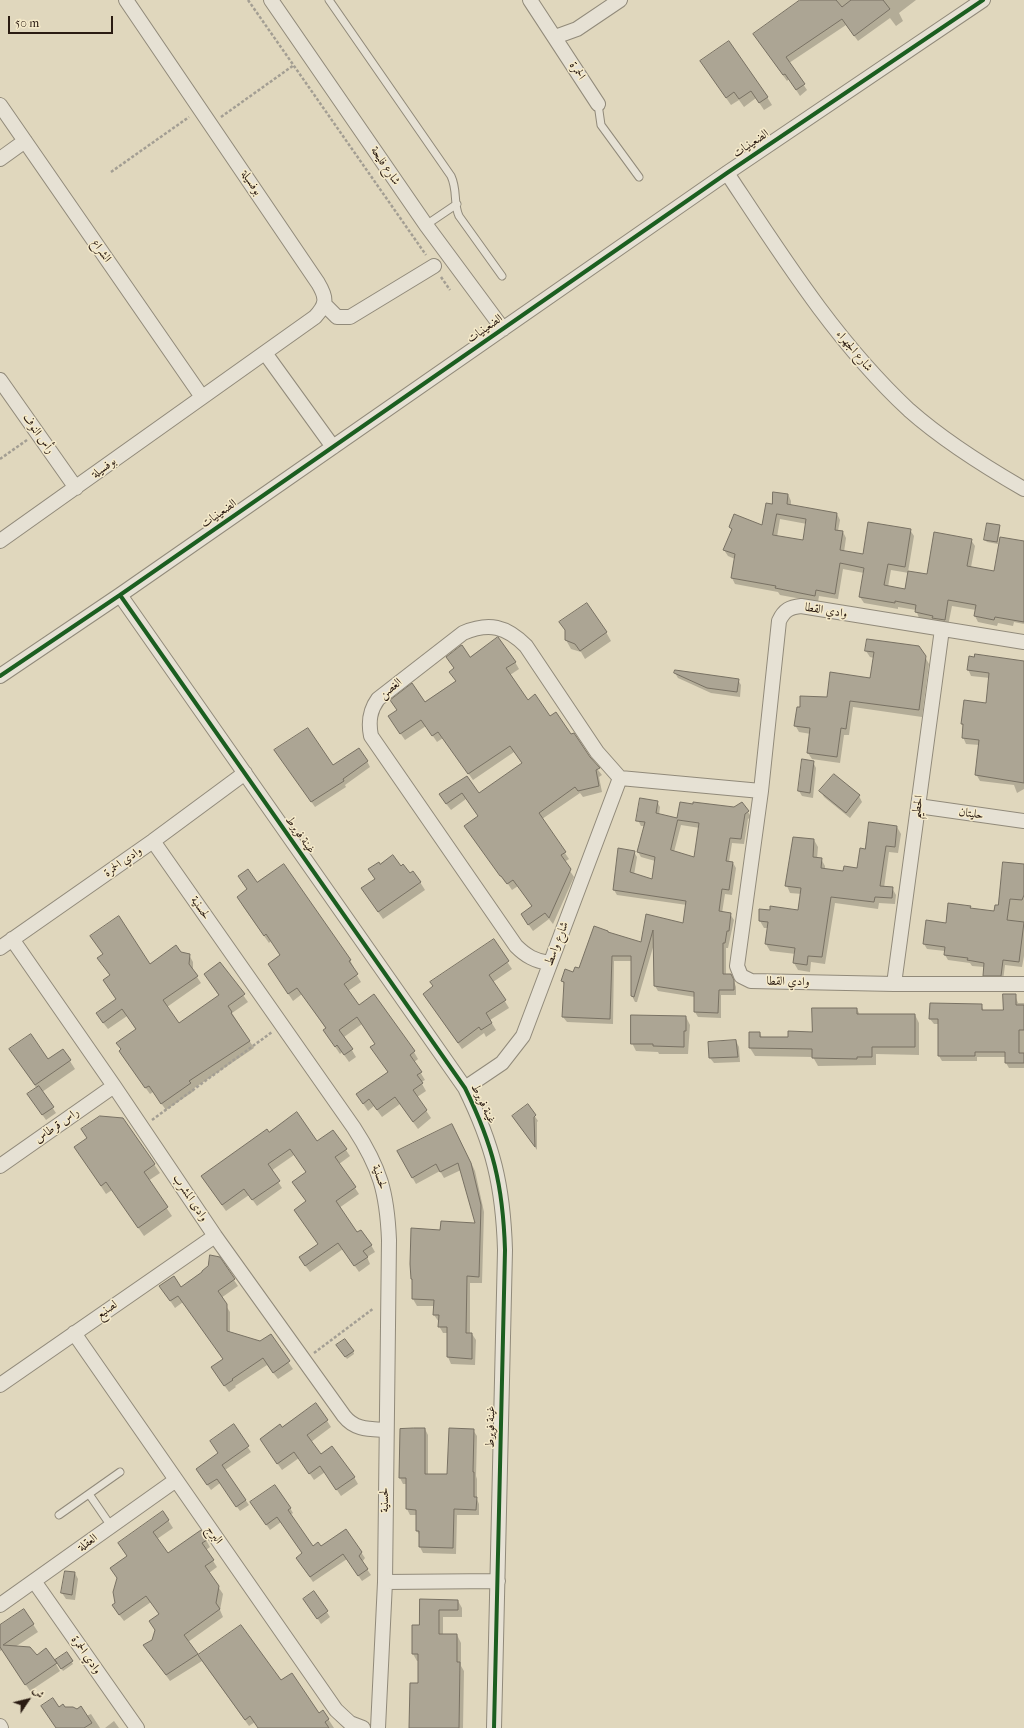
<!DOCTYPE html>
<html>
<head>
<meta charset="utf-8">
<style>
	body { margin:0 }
	#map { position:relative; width:1024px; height:1728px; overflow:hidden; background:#e0d7bd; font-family:"IM FELL French Canon",Amiri,serif }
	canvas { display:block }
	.north { position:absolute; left:8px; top:1680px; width:40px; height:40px; -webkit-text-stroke:3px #f5eaca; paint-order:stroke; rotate:55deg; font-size:11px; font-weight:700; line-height:16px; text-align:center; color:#2a1b12 }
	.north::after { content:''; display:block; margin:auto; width:14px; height:18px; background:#2a1b12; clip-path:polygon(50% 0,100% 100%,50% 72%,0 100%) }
	.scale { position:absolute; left:8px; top:16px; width:105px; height:18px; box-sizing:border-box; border:2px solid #2a1b12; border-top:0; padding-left:5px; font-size:12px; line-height:14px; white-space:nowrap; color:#2a1b12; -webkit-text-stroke:3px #f5eaca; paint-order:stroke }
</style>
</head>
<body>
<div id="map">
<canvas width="1024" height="1728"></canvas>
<div class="north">ش</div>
<div class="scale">50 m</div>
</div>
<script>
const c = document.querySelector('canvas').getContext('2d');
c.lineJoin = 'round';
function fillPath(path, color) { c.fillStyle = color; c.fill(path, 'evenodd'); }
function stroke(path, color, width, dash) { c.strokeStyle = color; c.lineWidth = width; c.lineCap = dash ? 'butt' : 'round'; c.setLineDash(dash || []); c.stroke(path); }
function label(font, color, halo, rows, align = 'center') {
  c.font = font + ' "IM FELL French Canon",Amiri,serif'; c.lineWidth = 3; c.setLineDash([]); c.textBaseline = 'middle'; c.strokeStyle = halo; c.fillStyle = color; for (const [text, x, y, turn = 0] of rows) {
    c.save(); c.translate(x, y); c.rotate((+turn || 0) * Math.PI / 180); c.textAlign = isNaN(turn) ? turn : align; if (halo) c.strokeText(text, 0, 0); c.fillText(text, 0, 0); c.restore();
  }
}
fillPath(new Path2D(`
	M802,0H916L899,13L903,21L896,26L890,18L858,41L846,25L789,63L807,90L800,96L789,79L787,81L758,40Z
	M706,69L767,97L772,105L764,110L756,98L744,107L739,100L731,105Z
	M788,494L791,501V506L837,514L840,520L838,531L843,532L846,538L844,552L863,556L910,530L914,536L908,572L928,576L971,540L975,546L971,567L995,572L1024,542V624L1014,622L1013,626L998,623L997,626L978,622L975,616L976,610L952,606L948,626L919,618L916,610L898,607V609L864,603L860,597L864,573L843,569L838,599L819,596L818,602L780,595L778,592L735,584L732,578L735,559L728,556L724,550L732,531L730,527H763L773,505ZM780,519L807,524L804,542L777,537ZM891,570L909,573L906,590L888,587Z
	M999,526L1000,528L998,544L987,542L985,540Z
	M606,632L611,641L585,659L581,652L571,649L566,640Z
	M866,651L925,657L929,664L922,717L853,707L849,735H844L840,763L812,759L808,753L811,734L799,732L795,725L801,708L871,679L874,658L870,657Z
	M470,658L515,662L519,669L510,675L528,701L550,717L571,736L602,775L599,777L602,792L583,797L580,793L542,819L569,859L564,862L574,877L553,924L549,919L533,931L526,921L532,907L518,886L512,890L506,881L505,882L469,832L479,817L466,799L451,810L444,801L467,777L479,795L523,764L514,752L473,780L443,738L437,742L426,726L405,740L393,723L456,681Z
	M1024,662V789L1017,793L1014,785L980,781L976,774L980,745L966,744L963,737L964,727L962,724L986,704L990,678L971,676L968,669Z
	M675,673L738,680L741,685L740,697L711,693L678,678Z
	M279,755L333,767L367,761L370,767L345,785L346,787L315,807Z
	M813,762L816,768L813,798L802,796L799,791Z
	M821,791L859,796L862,802L850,818L824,797Z
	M657,802L660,807L659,815L677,819L748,812L751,817L748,819L744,844L732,843L729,862L733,863L736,868L732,895L725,894L722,913L730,914L734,920L728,948H726V975L734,981L736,987V995H721V1018L698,1017L695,1012V997L658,991L655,986L654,944L637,1002H635L632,996V961H614L613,1024L567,1022L563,1017L565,986L562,981L565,971L574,973L580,970L608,931L609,934L642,943L647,915L684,924L687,905L617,895L614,890L634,852L637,857L634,875L652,881L655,861L641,857L638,852L645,826H641L638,820ZM681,825L700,828L695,858L674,852Z
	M897,827L901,834L898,853L889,852L884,888H892L896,895L895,904L879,903L878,909L835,903L825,964L811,962L810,972L798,970L794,963L796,954L770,951L766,944L768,928H764L760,921L799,911L802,894L790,893L787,886L814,840L818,847L817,859H821L825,866V869L844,872L858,869L866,850Z
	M380,865L401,868L420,882L425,890L383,919L367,896Z
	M1024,865V956L1022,967L1005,965L1003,981H987L984,975V967L972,966L970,963L948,960L945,955V951L927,949L924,944L970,906L971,909L995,912Z
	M257,884L350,960L354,968L353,969L361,982L348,991L359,1006L414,1052L418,1059L414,1062L425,1080L421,1082L426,1091L417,1097L431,1118L418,1129L400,1104L382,1117L374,1106L368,1111L362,1102L388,1072L376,1045L362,1024L344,1037L356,1057L349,1062L342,1052L340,1054L329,1038L324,1031L326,1029L302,994L293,1001L274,972L281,956L271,941L269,943L242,905Z
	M493,941L512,969L493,982L509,1008L490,1020L496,1030L486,1037L484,1033L462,1049L428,1001Z
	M180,952L189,955L193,962V971L201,983L167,1007L179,1024L219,996L209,981L220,963L248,1002L232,1013L254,1048L193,1089L194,1091L166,1110L153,1092L150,1094L124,1058L136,1030L127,1016L108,1029L101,1020L117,999L110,976L103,965H150Z
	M1015,995L1018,1003H1024V1068H1009L1006,1063V1057H977V1061H942L939,1056V1024H934L930,1019L981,1005L984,1011H1004Z
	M857,1009L860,1015H915L919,1023V1055L876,1054V1065L818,1066L813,1057L755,1056L750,1048V1033H760L762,1038H789L813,1033Z
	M686,1017L690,1025L688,1054H659L658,1052L636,1051L632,1043Z
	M736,1041L739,1047L740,1062L714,1063L710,1058Z
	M63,1050L75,1069L42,1092L56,1113L46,1120L32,1100L37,1089L16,1057L48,1060Z
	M528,1106L538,1121L537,1122V1150L513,1117Z
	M123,1119L160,1173L148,1181L172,1216L144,1236L112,1190L106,1194L75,1147Z
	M333,1131L350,1156L339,1164L359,1194L339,1208L357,1234L371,1245L375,1252L367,1257L370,1264L359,1272L343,1249L310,1272L304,1264L318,1244L307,1202V1173L294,1155L271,1171L282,1188L257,1206L249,1195L226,1211L202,1177L269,1133L317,1142Z
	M456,1132L475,1171L484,1212L482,1283H470V1334H472L476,1340L475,1365L451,1364L448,1357V1333H443L439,1326V1322L434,1315V1306H417L413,1299V1282L412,1279L441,1231L476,1224L461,1170L444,1178L440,1171L416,1184L398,1152Z
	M219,1258L238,1286L221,1298L230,1312V1333L261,1342L270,1335L293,1369L278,1379L267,1365L235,1386L236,1387L229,1392L216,1374L224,1359L183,1302L175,1308L165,1293L181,1288L204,1272Z
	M338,1346L353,1351L354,1354L347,1359Z
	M316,1404L331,1427L311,1442L321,1456L354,1477L358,1484L341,1496L325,1472L314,1480L299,1458L282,1470L265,1446L282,1428Z
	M233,1426L251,1452L225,1470L249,1505L240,1511L220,1483L211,1490L200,1474L219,1454Z
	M425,1429L428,1435V1475H448L473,1430L477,1436L476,1476L477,1479V1499L479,1504V1515H457L456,1554L423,1553L420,1547V1536L417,1531V1515H410L407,1509V1484H403L400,1478Z
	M255,1508H290L293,1513L290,1515L312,1547H321L346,1530L365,1558L362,1562L371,1575L362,1581L347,1559L313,1582L300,1563L303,1554L281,1522L270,1530Z
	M163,1512L173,1528L157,1539L168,1555L206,1540L210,1547L206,1550L217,1567L209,1573L223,1594L220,1610L223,1617L188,1642L198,1656L241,1626L280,1682L319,1714L323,1711L334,1728H259L255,1722L249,1726L202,1661L170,1681L145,1646L153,1640L160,1614L151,1602L124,1621L117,1612L116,1603L128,1556Z
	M75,1573L78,1579L75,1600L66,1599L62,1593Z
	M314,1592L330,1617L321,1624L308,1604Z
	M421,1600L458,1601L462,1608V1617H443V1635H457L461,1643V1666L464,1671L463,1728H410L419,1684V1661H417L413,1654L420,1626Z
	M24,1610L38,1632L15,1647L56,1664L60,1671L30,1691L2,1650L0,1651V1626Z
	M66,1653L73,1664L63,1671L56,1660Z
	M58,1708H64L86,1716L91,1714L100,1728H56Z
	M114,1721L119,1728H105Z`), '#0003');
const building = new Path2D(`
	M800,0H836L842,7L851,0H883L890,9L854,36L842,19L786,57L805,84L796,90L785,74L783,75L753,34Z
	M729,41L768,97L759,103L751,91L739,99L734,92L726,98L700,61Z
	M773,492L788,494L787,504L837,513L835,530L843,531L840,550L863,554L868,522L911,529L905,567L888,564L884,585L905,589L908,571L927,574L934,532L972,539L967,566L994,571L1000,537L1024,541V622L995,617L994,620L974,616L976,605L948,600L945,620L932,618L933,616L915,612L916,605L895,601V603L859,597L864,568L840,563L835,594L816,590L815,596L775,588L776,586L731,578L735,554L723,550L732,529L729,527L734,514L762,525L766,503L772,504ZM777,514L806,519L803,540L773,535Z
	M987,523L1000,525L997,542L984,540Z
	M587,603L607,632L580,651L575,644L565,640V630L559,622Z
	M498,637L516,662L506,668L528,700L535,694L550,716L556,712L571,734L574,733L590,757L600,768L596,770L599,786L578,791L575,787L539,813L566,852L561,855L571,869L549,918L545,913L528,925L521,914L532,906L513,880L507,884L501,876H500L464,826L478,816L462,793L446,804L439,794L467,776L479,793L522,763L510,746L468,774L438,732L432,736L421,720L400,734L388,716L397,710L390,700L412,683L425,702L456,681L449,672L454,668L446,657L460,646L462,645L470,657Z
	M867,639L919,646L926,656L919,710L850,701L846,729L841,728L837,757L807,753L810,728L794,726L797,707H800V696L827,697L830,672L870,678L874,652L865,651Z
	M975,654L1024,661V783L975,775L979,740L962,738L963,724H961L964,700L986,703L989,673L967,670L969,656L974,657Z
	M675,670L739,679L737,692L707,688L674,673Z
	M308,728L333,765L359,748L368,761L343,779L344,781L311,802L274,750Z
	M802,759L814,761L810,793L798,791Z
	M834,774L860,795L846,813L819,791Z
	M640,798L658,801L656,813L677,818L680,802L693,804V802L734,807L742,802L749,811L745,814L741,839L730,838L726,861L733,862L729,890L722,889L719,911L731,913L729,931H727L725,943H723V974H731L734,980V990H719L718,1013L694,1012V992L654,986L653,930L634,997L631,996V956H612L610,1019L562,1017L564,982L561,981L565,969L573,972L575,967L579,968L594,926L608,931V932L641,942L646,914L683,923L686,901L613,890L618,848L635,851L630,872L652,879L655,857L637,852L645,822L636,821ZM678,820L699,823L694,857L671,850Z
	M869,822L897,826L895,847L886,846L880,886L893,887L892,898L875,897L874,902L831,897L822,957L808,956L807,965L793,963L795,948L765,944L768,922L759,921V909L770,910V906L798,910L801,888L785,886L793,837L814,839L813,857L822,858L821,868L843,871L844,866L857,868L860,848L865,849Z
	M393,855L401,866L403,864L410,873L413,871L421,882L378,912L361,888L375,879L368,869L379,862L380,864Z
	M1003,862L1024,864V895L1022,900L1010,899L1007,920L1024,922L1019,962L1003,960L1001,976H983L984,963L967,960L968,958L944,955L945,947L923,944L926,920L946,923L948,903L971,906L970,908L994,911L995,905H998Z
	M284,864L351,960L349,961L358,974L344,984L359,1005L374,994L415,1051L410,1055L422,1072L417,1075L423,1083L413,1090L427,1110L413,1122L395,1097L377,1110L369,1099L363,1104L356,1094L388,1072L370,1047L375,1044L357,1017L339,1030L353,1049L344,1055L337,1045L335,1047L323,1030L326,1028L297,988L288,994L268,964L280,955L266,934L264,936L237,897L247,889L238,876L248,869L257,882Z
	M119,916L150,964L176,945L181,952L190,954L189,964L198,976L163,1000L179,1023L219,995L204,974L220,962L245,994L228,1006L232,1012L231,1013L250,1041L189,1081L191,1083L161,1104L149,1086L145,1088L119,1051L121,1049L116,1043L136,1029L122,1009L103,1023L96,1013L116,999L103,980L110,975L97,958L103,954L90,936Z
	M494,939L509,961L489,975L506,1000L486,1013L492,1023L481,1030L479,1027L458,1043L423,994L433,986L430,982Z
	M1003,994H1016V1005H1024V1030H1019V1053H1024V1063H1005V1052H975V1056H938V1019H929L930,1003L982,1004V1010H1003Z
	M812,1008H857V1014H915V1047H872V1057H857V1059L812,1058V1049L749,1048V1032H760V1037H788V1031L812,1032Z
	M631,1015L686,1016V1031H684V1047L653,1046V1044H631Z
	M31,1034L48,1059L63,1049L71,1060L35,1085L9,1049Z
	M736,1040L738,1057L709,1058L708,1042Z
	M39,1086L54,1107L42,1115L27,1094Z
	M528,1104L536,1115L534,1117L535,1147L512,1116Z
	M297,1112L317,1141L333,1130L347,1149L335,1157L356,1187L336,1201L357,1232L361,1230L372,1245L363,1251L368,1257L354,1266L338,1243L305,1266L299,1257L318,1244L294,1210L306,1201L292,1182L306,1172L290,1149L268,1164L280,1181L252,1200L244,1189L222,1205L201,1176L267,1129L269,1132Z
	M100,1116L123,1118L155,1164L144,1172L168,1207L138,1228L106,1182L101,1186L74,1147L87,1138L81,1129Z
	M452,1124L471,1163L481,1205L479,1277L467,1276L466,1333H472V1359L447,1357V1327H438L439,1315H433L434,1300L412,1299V1279H411L410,1264L411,1228L440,1230L441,1221L475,1223L458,1163L440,1172L436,1164L412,1178L397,1151Z
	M210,1255L220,1257L235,1279L218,1291L227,1304V1331L260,1341L271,1334L290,1361L273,1373L263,1358L232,1379L233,1380L224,1386L211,1367L223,1359L178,1296L170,1301L159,1286L174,1276L181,1287L202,1272V1271L208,1266Z
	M345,1339L354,1351L345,1357L336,1345Z
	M316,1403L328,1420L307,1435L321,1454L332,1446L355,1477L336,1490L320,1466L309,1474L294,1452L277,1464L260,1439L280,1424L282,1427Z
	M234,1424L249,1446L222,1465L246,1500L236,1507L217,1479L207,1485L196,1469L218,1453L210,1441Z
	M414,1428H425V1474H447L449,1428L474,1429L473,1472H474V1497H477L476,1510L454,1509L453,1548L419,1547V1531H416V1510L406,1509V1478H399L400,1429Z
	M275,1485L291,1508L288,1510L313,1546L318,1542L321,1546L346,1529L362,1552L359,1556L368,1569L358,1576L343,1554L310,1577L296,1558L302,1553L277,1517L266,1525L250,1502Z
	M163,1511L169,1520L153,1532L168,1553L201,1530L207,1540L202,1543L214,1560L205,1566L219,1586L216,1603L220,1609L184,1635L198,1654L166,1675L143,1645L152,1640L155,1630L149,1621L159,1614L146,1596L119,1615L112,1605L115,1603L113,1592L117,1578L110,1568L127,1556L118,1543Z
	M65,1571L75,1572L72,1595L61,1593Z
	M314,1591L328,1611L317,1619L303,1599Z
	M420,1599L458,1600V1610H439V1634H457V1662H460L459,1728H409L410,1683H418V1654H412V1625H419Z
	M24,1609L34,1624L3,1645L30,1647L37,1655L46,1648L57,1663L25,1685L0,1647V1625Z
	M241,1625L281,1680L292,1673L319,1713L323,1710L329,1719L325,1722L329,1728H258L250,1716L245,1720L198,1655Z
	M67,1652L73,1661L61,1669L55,1660Z
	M53,1698L59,1707L63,1704L65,1707H73L77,1709L81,1706L92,1723L84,1728H56L41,1706Z`);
fillPath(building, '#aca594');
stroke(building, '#787163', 1);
const lane = new Path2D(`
	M329,0L451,176C458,191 453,203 459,216L502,276
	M598,104L601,125L639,177
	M426,225L457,204
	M89,1494L111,1526
	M59,1515L120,1472`);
const street = new Path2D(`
	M271,0L426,225L503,329
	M530,0L598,104
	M555,37L577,29L620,0
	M0,105L202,397
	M0,159L25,141
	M727,173C782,256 836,342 909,410C944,441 984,466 1024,489
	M324,304L337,317H350L434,266
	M265,353L333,447
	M0,380L76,488
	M0,541L315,317C327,304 327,298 318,283L126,0
	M120,595L465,1088C493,1145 503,1185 505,1250L494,1728
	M1024,642L801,606C790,607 784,610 779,621L761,791L737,966L741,976L751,981L894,984H1024
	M0,676L120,595L727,173L983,0
	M620,778L761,791
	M918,806L1024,821
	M153,841L354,1128C380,1168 387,1192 389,1240L385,1582L378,1728
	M12,939L114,1086L215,1236L344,1416C355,1430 369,1429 386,1430
	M0,948L153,841L245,773
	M549,963C535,961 526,956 516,946L371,736C368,721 370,710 378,699L463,633C489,622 506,626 526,646L597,752L620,778
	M894,984L942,629
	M465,1088L502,1063L523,1036L620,778
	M0,1166L114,1086
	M74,1333L336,1710L350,1723L363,1728
	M0,1385L215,1236
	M34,1581L137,1728
	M385,1582L498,1581
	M0,1605L176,1480
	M0,1726L1,1728`);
stroke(lane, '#918a7a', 9);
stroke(street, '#918a7a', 16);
stroke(new Path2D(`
	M248,0L426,255
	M221,117L294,65
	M111,172L189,117
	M441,277L450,290
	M0,459L27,440
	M152,1120L272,1032
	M314,1353L374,1308`), '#a39e93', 2.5, [3, 2]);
stroke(lane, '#e6e1d4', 7);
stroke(street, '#e6e1d4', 14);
stroke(new Path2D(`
	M120,595L465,1088C493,1145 503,1185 505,1250L494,1728
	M0,676L120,595L727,173L983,0`), '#1b5e20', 4);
label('12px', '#2a1b12', '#f5eaca', [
	["الحمرة",577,71,57],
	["الضعينيات",751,144,-34],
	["شارع فليحة",385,166,56],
	["بوفسيلة",251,183,56],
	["الشراع",101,251,55],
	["الضعينيات",485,329,-35],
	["شارع الجهراء",854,351,50],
	["رأس النوف",38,434,55],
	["بوفسيلة",104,468,-36],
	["الضعينيات",219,514,-35],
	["وادي القطا",826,611,9],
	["الغصن",391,689,-39],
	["الحطيم",918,807,-82],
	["حليتان",971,814,8],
	["غينة فويرط",300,835,55],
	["وادي الحمرة",123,862,-35],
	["لحسنية",200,908,55],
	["شارع واسط",557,944,-69],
	["وادي القطا",788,982,1],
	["غينة فويرط",483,1104,65],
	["راس قرطاس",57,1126,-35],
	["لحسنية",379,1177,72],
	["وادى المشرب",190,1198,56],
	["لصنيع",107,1310,-35],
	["غينة فويرط",491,1427,-89],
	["لحسنية",385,1500,-90],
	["البرج",214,1535,55],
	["العقلة",88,1543,-36],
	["وادي الحمرة",86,1655,55]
]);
</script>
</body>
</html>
